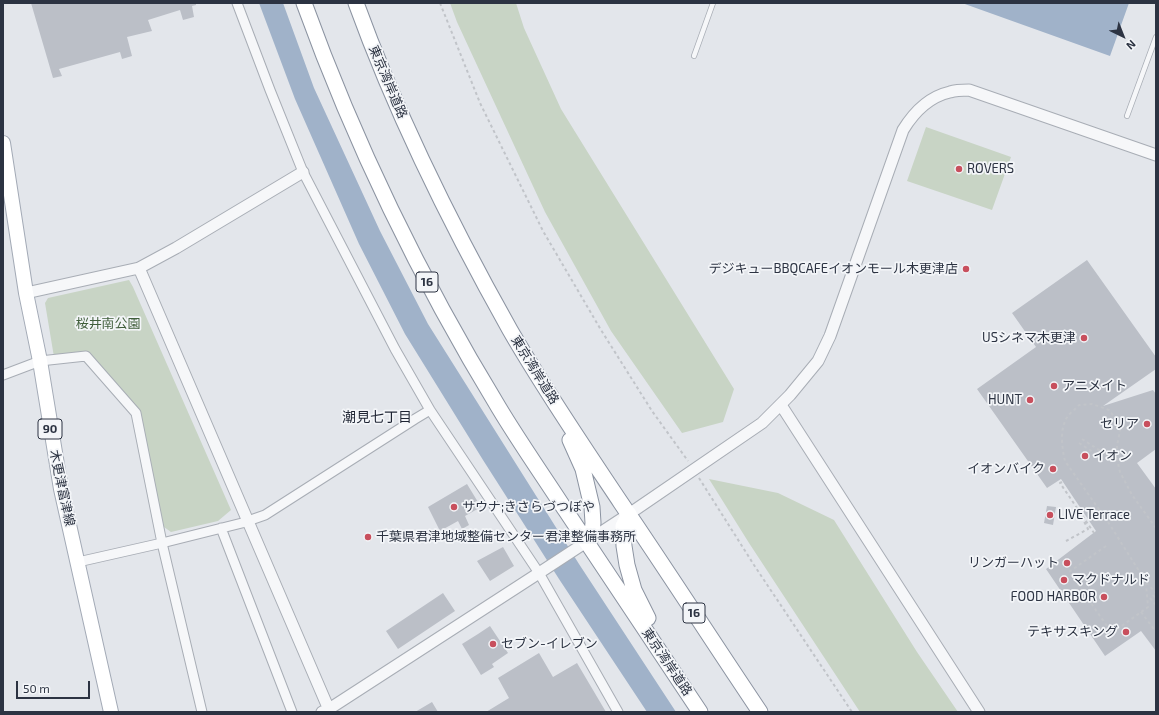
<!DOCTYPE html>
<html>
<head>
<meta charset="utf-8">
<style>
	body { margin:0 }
	#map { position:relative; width:1159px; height:715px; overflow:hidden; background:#e3e6eb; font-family:"Exo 2",sans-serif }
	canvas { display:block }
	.frame { position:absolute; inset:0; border:4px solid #2c3342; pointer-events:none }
	.north { position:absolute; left:1103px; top:16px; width:40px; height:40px; -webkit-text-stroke:3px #f3f5f8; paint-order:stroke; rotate:137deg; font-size:11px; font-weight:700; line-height:16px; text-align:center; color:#2c3342 }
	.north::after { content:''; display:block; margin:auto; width:14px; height:18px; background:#2c3342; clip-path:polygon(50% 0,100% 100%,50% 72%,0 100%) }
	.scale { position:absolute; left:16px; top:681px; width:74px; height:18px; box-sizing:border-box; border:2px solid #2c3342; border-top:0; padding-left:5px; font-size:12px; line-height:14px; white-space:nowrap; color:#2c3342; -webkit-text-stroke:3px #f3f5f8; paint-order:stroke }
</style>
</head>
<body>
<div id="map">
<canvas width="1159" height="715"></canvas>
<div class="frame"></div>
<div class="north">N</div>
<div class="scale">50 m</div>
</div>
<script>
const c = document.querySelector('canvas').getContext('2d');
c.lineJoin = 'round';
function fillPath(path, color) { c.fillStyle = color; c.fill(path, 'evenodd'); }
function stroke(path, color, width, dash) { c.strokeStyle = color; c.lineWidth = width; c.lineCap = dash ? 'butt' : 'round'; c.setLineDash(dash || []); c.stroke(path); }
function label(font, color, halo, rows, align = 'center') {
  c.font = font + ' "Exo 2","Noto Sans JP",sans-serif'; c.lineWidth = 3.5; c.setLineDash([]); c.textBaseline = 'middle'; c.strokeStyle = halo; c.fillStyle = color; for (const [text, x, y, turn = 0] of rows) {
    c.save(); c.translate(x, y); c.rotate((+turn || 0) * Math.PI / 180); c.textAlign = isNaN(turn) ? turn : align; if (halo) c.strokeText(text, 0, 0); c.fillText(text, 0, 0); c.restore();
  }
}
fillPath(new Path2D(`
	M450,3H516L524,28L561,109L734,389L723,422L682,433L611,331L545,212L457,22Z
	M926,127L1011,157L992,210L907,181Z
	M129,280L133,287L231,510L218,521L171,532L164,527L138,412L86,354L54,357L45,303L48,298Z
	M709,479L778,493L834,520L917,652L958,712H860L749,543Z`), '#c8d4c5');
fillPath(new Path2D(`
	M259,3H283L314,88L380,231L428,324L579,564L676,712H647L559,579L483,460L405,334L359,244L295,99Z
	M962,3H1129L1110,56Z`), '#a0b2c9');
fillPath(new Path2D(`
	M31,3H196V5L192,6L194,17L183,20L180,10L148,20L152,31L127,37L132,56L122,59L120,52L59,69L62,76L53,78Z
	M1087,260L1156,357V369L1103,406L1153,390L1156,394V449L1137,463L1156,489V651L1141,631L1105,656L1046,569L1096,531L1061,479L1047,488L977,389L1036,347L1012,313Z
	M467,484L481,507L465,516L469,525L462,529L458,521L440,531L428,507Z
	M1047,506L1056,507L1053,525L1044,523Z
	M503,547L514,566L490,581L477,561Z
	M443,593L455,611L398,649L386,631Z
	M490,626L508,653L492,664L494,667L481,675L462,644L478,634Z
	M539,653L553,677L577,663L606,712H486L509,698L498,678Z
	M432,702L438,712H415Z`), '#bbbfc7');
const service = new Path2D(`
	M694,56L713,3
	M1127,116L1156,37`);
const minor = new Path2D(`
	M237,3L270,90L303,172L395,349L430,410L539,573L618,712
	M3,375L40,361L86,356L136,413L162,543L202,712
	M221,528L292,712
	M78,562L162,543L242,523L265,515L415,419L430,410`);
const tertiary = new Path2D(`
	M139,268L330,712
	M26,293L139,268L176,248L303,172
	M781,405L979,712
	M322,712L329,709L539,573L629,514L762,423L790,395L818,361L830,336L903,130C914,112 928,97 950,92C956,90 963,90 969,90L1156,155`);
const primary = new Path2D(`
	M3,143L26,293L40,361L61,489L111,712`);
const trunk = new Path2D(`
	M304,3C355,144 421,280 499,408C520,443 544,477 566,511C611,578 656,645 700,712
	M356,3C397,116 451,225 510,330C544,389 583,446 621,503C668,572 713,642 760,712
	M570,440L583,469L592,507L593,523L592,533L587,542
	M629,514L623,526L624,546L627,565L634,590L648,618`);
stroke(service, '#a8adb5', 6);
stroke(minor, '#a8adb5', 11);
stroke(tertiary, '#a8adb5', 13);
stroke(primary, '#a3aab6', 16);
stroke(trunk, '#8b93a1', 17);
stroke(new Path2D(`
	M440,3L480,103L543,231L601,330L652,411L688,461
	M1082,439L1102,452
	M1079,443L1099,456
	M699,478L754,565L852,712
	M1062,482L1060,483L1094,533
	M1156,528L1132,495L1120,472L1117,459V446L1120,431L1116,419L1109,410L1092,404L1079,405C1076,409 1071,412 1068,416C1059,428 1062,448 1065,461L1110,525L1146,582L1156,593
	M1066,541L1088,529L1081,516
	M1106,546L1069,572L1112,633L1148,607L1146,583
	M1153,595L1156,599
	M1150,598L1156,605
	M1141,612L1156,632`), '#c1c4c9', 2, [3, 3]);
stroke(service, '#f6f7f9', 4.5);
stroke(minor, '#f6f7f9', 9);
stroke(tertiary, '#f6f7f9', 11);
stroke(primary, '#fff', 14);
stroke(trunk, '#fff', 15);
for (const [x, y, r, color] of [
	[959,169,4,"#c84f5d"],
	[966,269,4,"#c84f5d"],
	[1084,338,4,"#c84f5d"],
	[1054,386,4,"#c84f5d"],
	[1030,400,4,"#c84f5d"],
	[1147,424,4,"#c84f5d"],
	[1085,456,4,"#c84f5d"],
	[1053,469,4,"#c84f5d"],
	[454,507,4,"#c84f5d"],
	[1050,515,4,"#c84f5d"],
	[368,537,4,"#c84f5d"],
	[1067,563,4,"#c84f5d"],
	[1064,580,4,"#c84f5d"],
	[1104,597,4,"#c84f5d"],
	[1126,632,4,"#c84f5d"],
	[493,644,4,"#c84f5d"]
]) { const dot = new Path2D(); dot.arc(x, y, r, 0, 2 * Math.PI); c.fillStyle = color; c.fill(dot); stroke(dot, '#f3f5f8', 1.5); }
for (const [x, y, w] of [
	[427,282,22],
	[50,429,24],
	[694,613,22]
]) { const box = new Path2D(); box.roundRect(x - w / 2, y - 10, w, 20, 3); c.fillStyle = '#f3f5f8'; c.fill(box); stroke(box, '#2c3342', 1); }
label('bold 12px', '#2c3342', null, [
	["16",427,282],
	["90",50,429],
	["16",694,613]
]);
label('13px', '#2c3342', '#f3f5f8', [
	["東京湾岸道路",388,82,67],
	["東京湾岸道路",535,370,58],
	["木更津富津線",62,488,78],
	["東京湾岸道路",667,662,56]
]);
label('13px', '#2c3342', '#f3f5f8', [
	["ROVERS",967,169],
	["デジキューBBQCAFEイオンモール木更津店",958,269,"right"],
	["USシネマ木更津",1076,338,"right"],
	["アニメイト",1062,386],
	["HUNT",1022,400,"right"],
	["セリア",1139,424,"right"],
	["イオン",1093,456],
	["イオンバイク",1045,469,"right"],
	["サウナ;きさらづつぼや",462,507],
	["LIVE Terrace",1058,515],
	["千葉県君津地域整備センター君津整備事務所",376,537],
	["リンガーハット",1059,563,"right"],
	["マクドナルド",1072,580],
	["FOOD HARBOR",1096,597,"right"],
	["テキサスキング",1118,632,"right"],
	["セブン-イレブン",501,644]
], 'left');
label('13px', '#3f5d3a', '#f3f5f8', [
	["桜井南公園",108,324]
]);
label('14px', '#1e2433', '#f3f5f8', [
	["潮見七丁目",377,417]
]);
</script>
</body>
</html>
